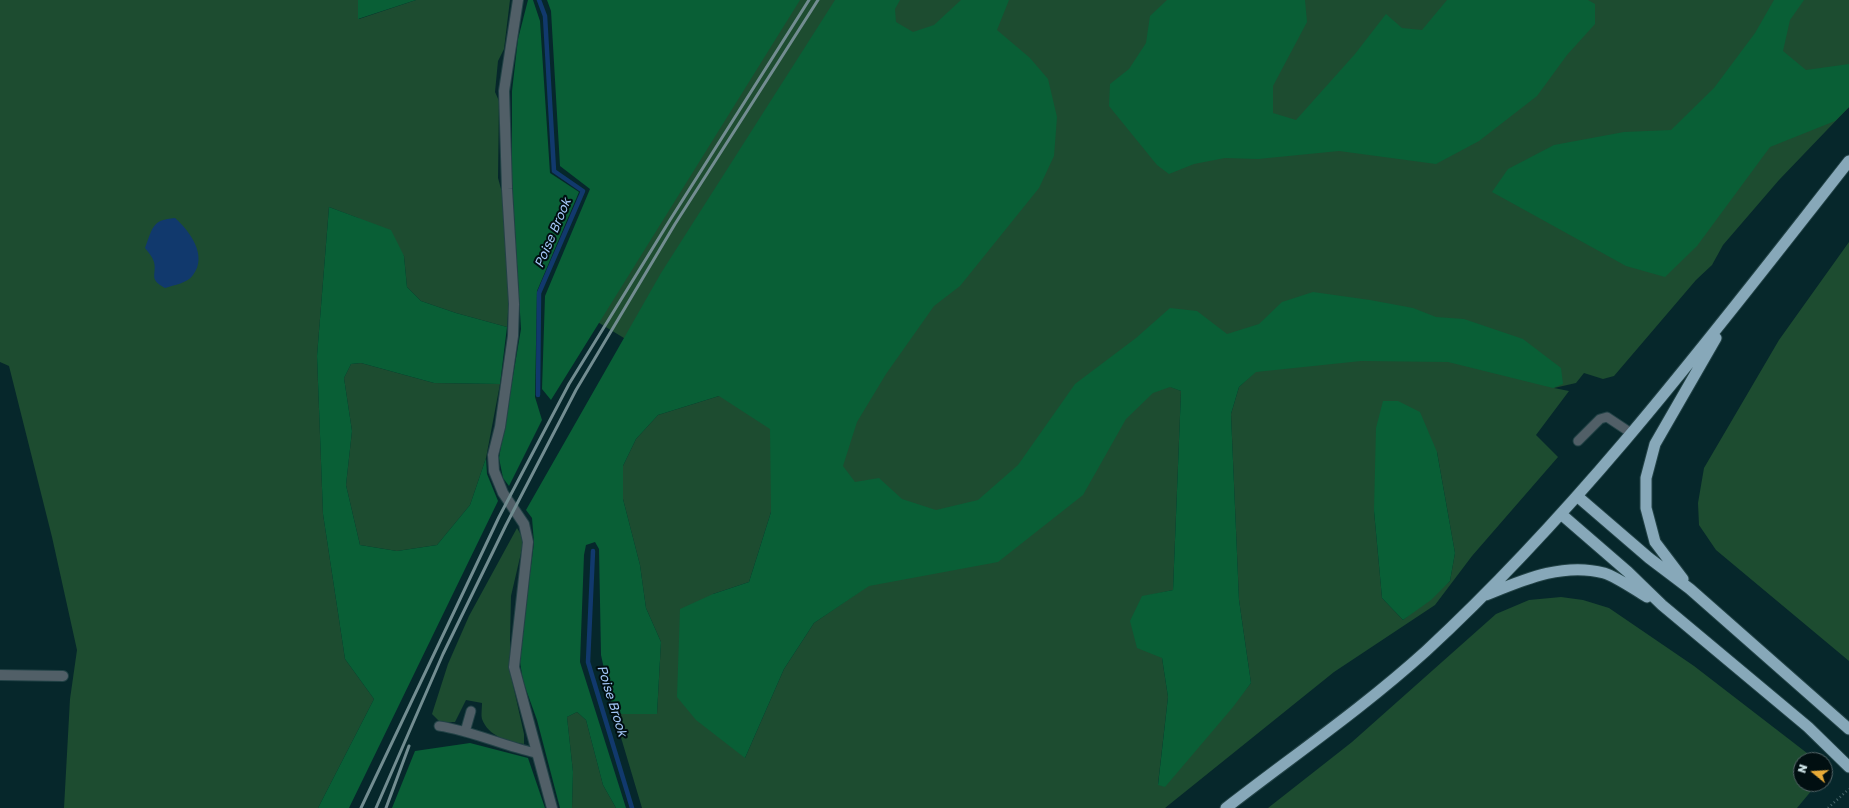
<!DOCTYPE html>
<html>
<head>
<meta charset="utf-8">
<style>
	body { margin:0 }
	#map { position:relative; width:1849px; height:808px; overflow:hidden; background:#06272b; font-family:"Golos Text",sans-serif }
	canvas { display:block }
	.north { position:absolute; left:1793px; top:752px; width:40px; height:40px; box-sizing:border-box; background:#010f11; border:1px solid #546568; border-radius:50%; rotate:288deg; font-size:11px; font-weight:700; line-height:16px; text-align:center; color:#d1e7ea }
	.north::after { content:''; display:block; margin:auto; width:14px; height:18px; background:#e8ab37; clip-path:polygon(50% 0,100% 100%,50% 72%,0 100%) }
</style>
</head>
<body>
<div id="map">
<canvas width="1849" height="808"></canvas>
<div class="north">N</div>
</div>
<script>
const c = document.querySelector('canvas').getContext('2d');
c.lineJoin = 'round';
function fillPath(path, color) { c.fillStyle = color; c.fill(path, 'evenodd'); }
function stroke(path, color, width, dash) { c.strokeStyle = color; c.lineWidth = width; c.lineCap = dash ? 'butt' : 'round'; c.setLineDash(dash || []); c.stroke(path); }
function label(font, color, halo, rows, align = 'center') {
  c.font = font + ' "Golos Text",sans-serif'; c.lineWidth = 4; c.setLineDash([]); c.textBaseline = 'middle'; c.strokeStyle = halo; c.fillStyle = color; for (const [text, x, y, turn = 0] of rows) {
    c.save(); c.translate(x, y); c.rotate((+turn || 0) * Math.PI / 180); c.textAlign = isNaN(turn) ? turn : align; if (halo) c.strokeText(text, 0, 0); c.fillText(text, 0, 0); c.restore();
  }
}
fillPath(new Path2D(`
	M0,0H358L359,19L416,0H510L504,49L498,61L495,92L499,101L498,178L503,196L509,298L507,327L456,313L421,301L407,287L404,256L358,218L329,207L317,356L323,514L345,659L374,699L318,808H64L70,699L77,650L52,537L9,366L0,362Z
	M551,0H1849V107L1779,180L1723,245L1712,265L1696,280L1614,376L1603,379L1584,373L1576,383L1554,388L1569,391L1536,435L1558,457L1472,556L1435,605L1334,672L1165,808H642L614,714H657L661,642L646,608L640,565L623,499V466L636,439L658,415L719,396L555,296L600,189ZM1255,372L1239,387L1231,414L1239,600L1251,683L1165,786L1158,784L1168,697L1162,658L1142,597L1173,590L1181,391L1171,387ZM1437,452L1455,553L1450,581L1403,620L1382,598L1374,511ZM771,512L869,585L814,623L784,669L745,758L713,594L749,582Z
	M1849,242V661L1716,550L1699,525L1698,503L1704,468L1779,340Z
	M361,363L434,383L500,384L486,458L470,505L437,545L397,551L360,545L346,485L352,431L344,378L351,364Z
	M517,528L524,540L511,596L510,640L511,676L524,734V744C508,742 488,736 482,719C481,715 482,708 482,703L466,700L455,722H440L432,714L448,664L469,616Z
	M1561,597L1583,600L1609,608L1694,666L1816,760H1801V784H1817L1797,808H1268L1352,742L1496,614L1529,600Z
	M577,712L586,720L603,785L616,808H572L573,772L567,717Z`), '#1d4c30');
fillPath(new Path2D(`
	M358,0H416L358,19Z
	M528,0H533L540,21L550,173L579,192L537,291L535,397L542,420L509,486L503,478L499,458L521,329L512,183V91L518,39Z
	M547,0H800L551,400L542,389L545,296L590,189L560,166L551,11Z
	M835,0H900L895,9L896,22L913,32L934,25L961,0H1009L997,30L1030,58L1048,79L1057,117L1054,156L1039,188L960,286L934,306L886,374L857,422L843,466L855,482L879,478L902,499L936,510L978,500L1018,465L1075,384L1136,338L1170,308L1197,311L1227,334L1259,324L1282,302L1313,292L1370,300L1413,308L1436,317L1464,319L1523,339L1561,368L1563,384L1553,388L1448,362L1361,361L1256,372L1239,387L1231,414L1239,600L1251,683L1233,707L1165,787L1158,785L1168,697L1162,658L1137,648L1130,621L1142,596L1173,590L1181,391L1170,387L1153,393L1126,419L1083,495L998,562L869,586L814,623L784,669L745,758L696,720L677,697L680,609L713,594L749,582L771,512L770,429L719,396L658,415L636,439L623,466V499L640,565L646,608L661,642L657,714H614L601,655L599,549L595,542L586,545L584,555L580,662L626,808H616L603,785L586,720L577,712L567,717L573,772L572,808H560L537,720L523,681L520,662L523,625L534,543L532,518L526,510L661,273Z
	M1167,0H1305L1307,22L1273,86V113L1296,120L1355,54L1386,14L1402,28L1422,30L1447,0H1588L1595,4V24L1567,55L1537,96L1479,141L1436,164L1339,151L1258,159L1225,158L1194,164L1169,174L1157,165L1109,106L1110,84L1129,69L1146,43L1150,16Z
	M1774,0H1804L1790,20L1783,51L1806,70L1849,64V107L1835,121L1770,147L1697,246L1665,277L1626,266L1492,192L1508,169L1554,145L1624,132L1671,130L1714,88L1755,33Z
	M329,207L391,230L404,256L407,287L421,301L456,313L507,327L500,384L434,383L361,363L351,364L344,378L352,431L346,485L360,545L397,551L437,545L470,505L486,458L487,474L498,501L349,808H318L374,699L345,659L323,514L317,356Z
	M1383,401H1398L1420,412L1437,452L1455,553L1450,581L1431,600L1403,620L1382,598L1374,511L1376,428Z
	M470,743L528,758L545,808H392L415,751Z`), '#095f36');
fillPath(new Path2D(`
	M175,218C190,231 208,256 193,275C188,283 174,285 165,288C148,279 157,275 154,262C152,256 148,252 145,248C153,227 152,220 175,218Z`), '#11396d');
stroke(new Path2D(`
	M538,395L539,293L583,191L554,171L545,16L539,0
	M593,551L588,662L632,808`), '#11396d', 4.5);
const service = new Path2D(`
	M1578,441L1600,419L1607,417L1631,433
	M439,726C473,731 503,746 536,753
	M465,732L471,711`);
const minor = new Path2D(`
	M518,0L504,91L507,189L514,304L513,336L500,427L493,455L494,471L503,493L524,524L528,542L514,667L552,808
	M0,675L63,676`);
const trunk = new Path2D(`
	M1577,496L1649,558L1690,589L1849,729
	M1561,514L1628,572L1662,605L1808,727L1849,767
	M1683,579L1655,542L1646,508V478L1655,444L1716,338
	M1486,595C1523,580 1563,562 1604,573C1617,577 1635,590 1647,597
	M1226,808C1293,756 1363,708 1426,651C1585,504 1716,330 1849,161`);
stroke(service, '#224246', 11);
stroke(minor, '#224246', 12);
stroke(trunk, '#224246', 13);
stroke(new Path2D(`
	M1828,808L1849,789`), '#4b686c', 2.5, [1, 3]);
stroke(service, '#515f67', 9);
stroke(minor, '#515f67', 10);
stroke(trunk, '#87a8b9', 11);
stroke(new Path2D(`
	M361,808L499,517L569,384L670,220L809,0
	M376,808L443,654L506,525L576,390L675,224L818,0
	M386,808L409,746`), '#728d91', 3);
label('italic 13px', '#a3c6f7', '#010f11', [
	["Poise Brook",553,233,-67],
	["Poise Brook",612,701,73]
]);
</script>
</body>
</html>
